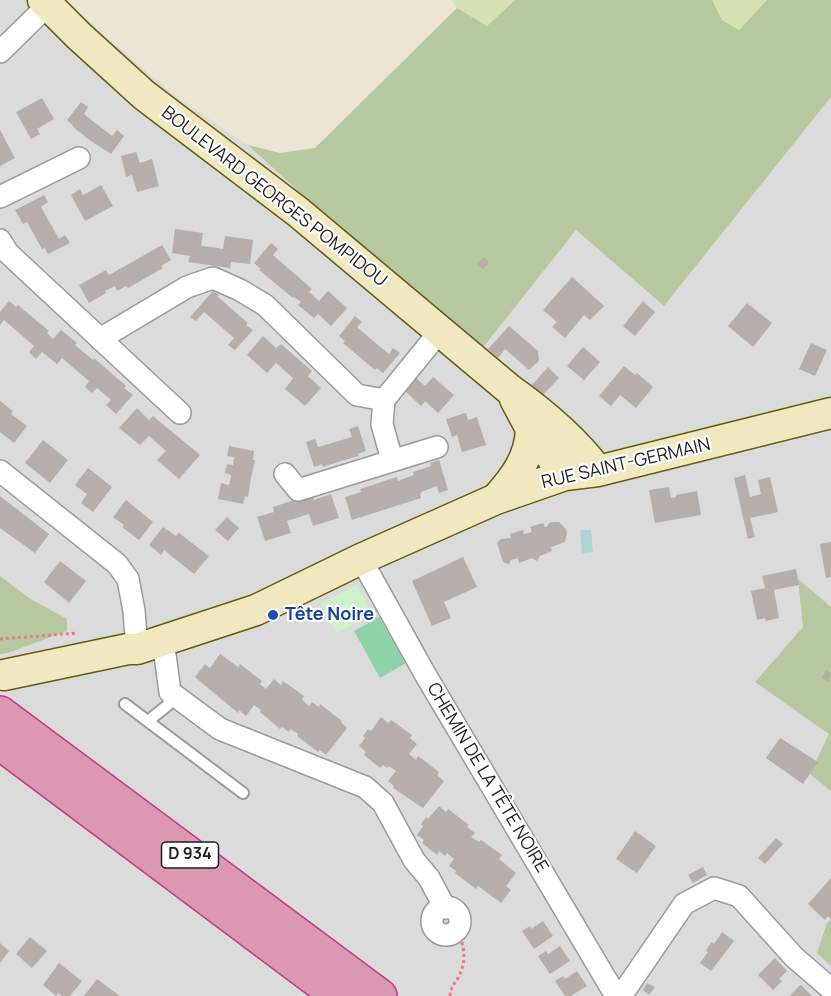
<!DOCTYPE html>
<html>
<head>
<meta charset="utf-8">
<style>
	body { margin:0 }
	canvas { display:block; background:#eee9e5 }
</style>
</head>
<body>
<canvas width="831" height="996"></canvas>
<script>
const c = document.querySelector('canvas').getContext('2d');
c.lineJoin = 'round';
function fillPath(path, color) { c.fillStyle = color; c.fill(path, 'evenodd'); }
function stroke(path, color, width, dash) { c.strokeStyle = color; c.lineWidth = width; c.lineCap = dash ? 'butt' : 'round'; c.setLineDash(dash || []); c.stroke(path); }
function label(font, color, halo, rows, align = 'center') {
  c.font = font + ' Manrope,sans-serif'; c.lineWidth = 4.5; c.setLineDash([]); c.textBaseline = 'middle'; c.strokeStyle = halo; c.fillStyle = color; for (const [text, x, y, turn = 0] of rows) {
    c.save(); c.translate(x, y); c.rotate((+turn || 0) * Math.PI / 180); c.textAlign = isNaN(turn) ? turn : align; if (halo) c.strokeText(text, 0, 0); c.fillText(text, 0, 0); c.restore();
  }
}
fillPath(new Path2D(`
	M0,0H67L75,9L174,95L248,145L476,355L576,230L664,306L831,97V996H0Z`), '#dcdbdb');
fillPath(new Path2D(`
	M67,0H452L457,8L315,148L280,153L248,145L174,95L75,9Z`), '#eae6d3');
fillPath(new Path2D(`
	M452,0H515L487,26L457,8Z
	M712,0H767L739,30L722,20Z`), '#d4e2b1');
fillPath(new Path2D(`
	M515,0H712L722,20L739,30L767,0H831V97L664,306L576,230L477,355L248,145L280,153L315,148L457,8L487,26Z
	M0,576L29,598L67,619V631L8,653L0,654Z
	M798,579L831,607V791L810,774L829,734L755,682L803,627Z
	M831,920V966L817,953L827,923Z`), '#b5c89f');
fillPath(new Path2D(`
	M357,585L372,615L336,633L321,603Z`), '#cef2c8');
fillPath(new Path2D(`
	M379,617L406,663L380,678L354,631Z`), '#8dd3a7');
fillPath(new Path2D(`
	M580,530H591L593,552L582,553Z`), '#abd6d5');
fillPath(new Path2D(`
	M42,98L54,119L37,129L40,134L31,139L16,112Z
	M81,102L88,107L84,114L112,136L117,130L124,136L111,154L88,139L72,126L73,125L67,120Z
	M0,130L15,158L0,166Z
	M136,152L140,163L152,159L159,186L137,192L132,175L126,177L121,156Z
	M101,185L113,206L85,221L71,195L80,189L83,195Z
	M44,195L48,202L41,207L59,239L65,235L70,243L48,254L45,248L42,249L27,222L23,224L15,210Z
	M175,229L203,233L201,246L212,247L223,249L225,236L253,240L250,264L231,262L230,268L188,262L190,256L172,253Z
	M271,243L278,249L273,255L312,289L309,292L319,301L328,291L347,308L331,326L318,314L314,318L298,305L301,302L294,297L293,298L259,270L261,269L254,263Z
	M162,245L171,260L161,266L163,268L128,288L126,286L117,291L115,286L105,291L106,293L89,303L79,285L106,270L109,275Z
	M484,257L489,263L483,269L477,264Z
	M572,277L604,306L590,320L584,315L565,338L552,327L557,322L543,310Z
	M213,291L219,295L218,297L248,323L246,325L253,330L235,350L228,345L234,338L204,312L196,321L190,317Z
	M9,301L16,307L18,305L49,331L47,333L53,339L61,330L77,343L75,345L93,360L94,358L126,386L124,388L133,395L116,414L106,405L111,400L97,388L92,393L85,387L89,381L62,358L57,364L42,352L36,359L29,352L34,346L4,320L0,325V312Z
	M643,301L655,312L635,336L623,326Z
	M747,303L772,323L753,347L728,326Z
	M355,316L362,322L357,327L373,341L389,354L393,348L400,353L383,373L377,368L375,370L343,343L345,341L339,336Z
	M509,326L538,351L539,361L529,370L505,349L498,358L488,349Z
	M263,336L276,348L281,344L312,371L308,376L321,388L305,406L285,389L293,378L276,363L267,373L247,355Z
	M811,343L827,350L815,376L799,369Z
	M583,347L600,362L584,380L567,366Z
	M624,366L635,375L637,373L653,387L636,408L620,395L611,406L599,396Z
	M548,367L559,378L542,396L531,386Z
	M433,377L454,395L438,413L425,401L421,406L405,391L416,378L425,386Z
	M0,401L13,411L11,414L27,426L14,443L0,432Z
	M137,408L149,420L153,416L200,455L179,479L157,460L166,451L149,436L140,445L119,428Z
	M466,413L468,420L477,417L486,445L462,452L457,435L452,437L446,419Z
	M358,426L366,451L358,454L359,456L341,461L323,467L322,464L314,467L306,442L315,439L318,447L352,437L349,429Z
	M43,440L68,460L50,483L25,463Z
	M229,446L254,451L253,460H255L251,478L248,497L245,496L243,504L218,499L221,483L229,485L231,475L225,473L227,464L233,465L234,457L227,456Z
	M439,460L448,490L439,493L437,486L421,492L422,493L420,494L421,498L352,520L345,497L361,492L360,489L397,477L398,481L414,475L413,472L431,466L430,463Z
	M88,468L112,487L93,512L81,503L87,494L75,485Z
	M745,475L750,497L761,494L758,480L770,477L778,512L750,518L755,537L748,539L734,478Z
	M669,487L671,498L676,497V495L697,491L701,515L655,523L649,490Z
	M312,494L314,500L331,494L339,518L313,526L309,514L287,521L291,533L265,541L257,517L274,512L273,507Z
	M0,496L49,534L35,553L0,528Z
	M126,500L153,522L139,540L122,527L124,525L113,517Z
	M227,517L239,528L228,541L215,530Z
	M553,522H559L566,529L567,533L565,542L551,547L552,551L540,556L537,561L532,558L519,563L518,558L511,560L509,564L503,562L497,543L501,539L511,538L510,534L523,530L524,534L532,532L530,527L543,523L545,527H547L549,523Z
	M163,527L176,536L179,533L209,556L194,574L164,550L161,555L149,545Z
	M831,542V577L826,578L820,544Z
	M463,557L477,587L444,602L451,618L432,626L412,581Z
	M60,561L86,581L69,603L44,582Z
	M796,569L799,585L774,590L779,618L766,621L765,618L757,620L751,591L765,588L762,576Z
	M220,654L238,667L240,664L262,681L260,684L266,689L274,679L281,685L283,681L304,696L302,700L309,706L312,702L319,707L320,704L342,721L341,722L347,728L326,755L320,750L318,752L297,736L298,734L291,729L289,732L282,727L280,729L260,712L261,710L254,705L246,716L239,710L238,713L195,677L205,664L210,668Z
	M826,670L831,673L829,682L822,678Z
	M381,717L388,723L391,720L412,735L410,738L417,744L409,754L416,760L418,756L439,772L437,775L444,781L423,808L393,788L394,786L388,781L396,771L389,766L387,768L383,765L380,768L364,755L366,752L359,746L365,738L363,736L368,729L371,731Z
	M780,738L818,762L803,784L766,758Z
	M439,806L446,812L448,809L469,825L467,827L475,833L471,837L479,842L481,840L502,855L499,859L516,873L506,886L511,890L501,903L478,886L476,889L455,873L456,871L449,866L454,859L447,853L445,856L439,851L437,855L422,843L424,840L417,835L423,826L421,824L426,817L428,819Z
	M635,831L656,846L637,873L616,859Z
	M776,838L783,844L765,864L758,858Z
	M703,867L707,875L693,883L688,875Z
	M831,878V920L828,916L825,920L808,904Z
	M543,921L553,936L534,949L522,931L530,926L531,929Z
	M722,932L734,941L711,971L700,963L708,952L706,951L711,942L714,944Z
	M30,937L47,951L32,968L16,954Z
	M0,943L9,951L0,963Z
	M560,946L570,961L550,974L538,956L546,951L548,954Z
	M775,958L787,971L779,979L782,981L773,990L758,975Z
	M59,963L82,981L70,996H62L58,993L56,996L43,985Z
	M577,971L587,986L571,996H565L555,981L563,976L565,979Z
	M97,979L120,996H84Z
	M647,983L655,987L649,995L643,990Z
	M801,985L812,996H790L799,986Z`), '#b7aeab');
const lane = new Path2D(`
	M125,704L243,793
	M148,721L168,705L170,692`);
const street = new Path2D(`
	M0,52L48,5
	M0,197L79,158
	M0,240L8,253L180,413
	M100,339L187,287L213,278L240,290L265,305L357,395L384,400L440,331
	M384,400L382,424L392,460
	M0,471L117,564L128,579L134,611L137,649
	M285,474L298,490L437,447
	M361,559L425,674L616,996
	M163,640L170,692L220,729L365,787L383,803L414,860L429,878L445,908
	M432 921a14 14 0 1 1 28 0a14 14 0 1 1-28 0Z
	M621,996L684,904L714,888L739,896L794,957L831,989`);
const secondary = new Path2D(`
	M43,0L79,36L144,95L298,212L509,389C543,413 573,438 598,471
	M515,399L531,429L565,475
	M496,499C515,478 530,458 531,429
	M4,675L128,649H137L256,610L361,559L496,499L565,475L598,471L831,413`);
const highway = new Path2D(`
	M0,713L380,996
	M0,743L338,996`);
stroke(lane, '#9b9b9b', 14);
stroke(street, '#9b9b9b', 24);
stroke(secondary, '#675d13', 33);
stroke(highway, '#c43a8a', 36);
stroke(new Path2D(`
	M0,639L77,633
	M450,996C450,988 454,985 458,978C467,961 465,947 457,930`), '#e87c8a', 3, [3, 3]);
stroke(lane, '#fff', 10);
stroke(street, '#fff', 21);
stroke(secondary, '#f1e8c0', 30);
stroke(highway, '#db97b4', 33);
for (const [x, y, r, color] of [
	[273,615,6,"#1a4fb4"]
]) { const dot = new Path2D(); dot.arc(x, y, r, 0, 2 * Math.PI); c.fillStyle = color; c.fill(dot); stroke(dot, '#fff', 2); }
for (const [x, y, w] of [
	[190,855,57]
]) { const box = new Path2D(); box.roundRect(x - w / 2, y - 13, w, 26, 4.5); c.fillStyle = '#fff'; c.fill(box); stroke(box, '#1e1e1e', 1.5); }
label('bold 16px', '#1e1e1e', null, [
	["D 934",190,855]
]);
label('18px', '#1e1e1e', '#fff', [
	["BOULEVARD GEORGES POMPIDOU",274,197,38],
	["RUE SAINT-GERMAIN",626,464,-13],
	["CHEMIN DE LA TÊTE NOIRE",487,778,59]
]);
label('bold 18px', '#164399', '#fff', [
	["Tête Noire",285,615]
], 'left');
</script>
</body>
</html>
